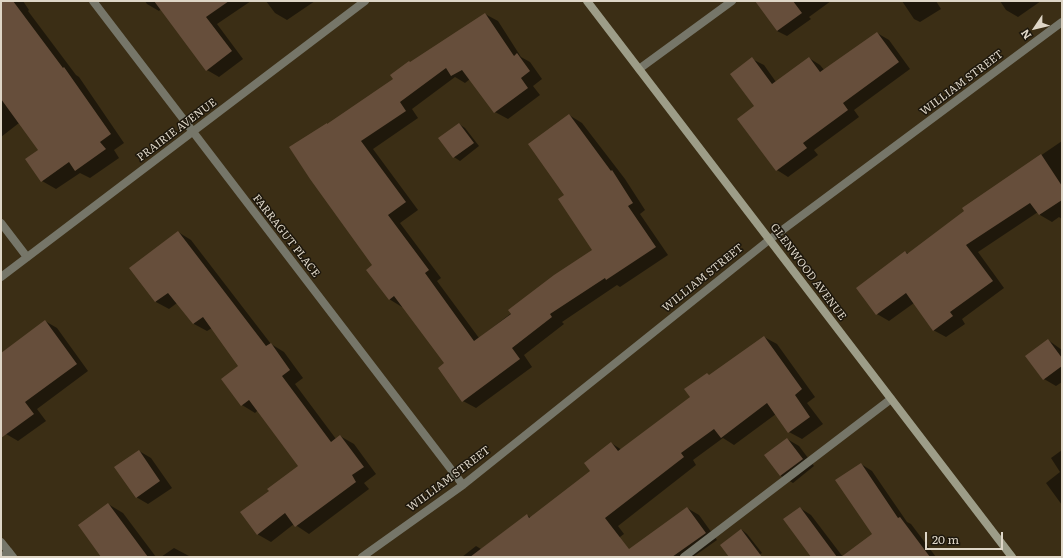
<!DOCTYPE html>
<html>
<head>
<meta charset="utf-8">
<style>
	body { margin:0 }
	#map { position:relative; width:1063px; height:558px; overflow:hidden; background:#3b2e15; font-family:Literata,serif }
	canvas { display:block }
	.frame { position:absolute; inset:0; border:2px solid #ded6c7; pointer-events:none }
	.north { position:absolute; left:1015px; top:8px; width:40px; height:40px; -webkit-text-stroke:3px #1d170c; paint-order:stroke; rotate:235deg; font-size:11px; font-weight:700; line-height:16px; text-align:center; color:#ded6c7 }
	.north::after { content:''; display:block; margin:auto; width:14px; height:18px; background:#ded6c7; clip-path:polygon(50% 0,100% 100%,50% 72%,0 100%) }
	.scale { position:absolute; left:925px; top:532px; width:78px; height:18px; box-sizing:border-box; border:2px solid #ded6c7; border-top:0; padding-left:5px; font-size:12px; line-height:14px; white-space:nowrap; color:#ded6c7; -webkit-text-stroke:3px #1d170c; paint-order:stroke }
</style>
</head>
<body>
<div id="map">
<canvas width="1063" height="558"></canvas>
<div class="frame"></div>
<div class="north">N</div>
<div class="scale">20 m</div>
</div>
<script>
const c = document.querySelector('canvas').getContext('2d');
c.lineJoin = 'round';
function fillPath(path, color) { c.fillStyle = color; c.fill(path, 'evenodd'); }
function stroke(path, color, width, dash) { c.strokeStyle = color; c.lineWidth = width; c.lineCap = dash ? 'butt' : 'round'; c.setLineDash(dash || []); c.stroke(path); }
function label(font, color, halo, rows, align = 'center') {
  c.font = font + ' Literata,serif'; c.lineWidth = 3; c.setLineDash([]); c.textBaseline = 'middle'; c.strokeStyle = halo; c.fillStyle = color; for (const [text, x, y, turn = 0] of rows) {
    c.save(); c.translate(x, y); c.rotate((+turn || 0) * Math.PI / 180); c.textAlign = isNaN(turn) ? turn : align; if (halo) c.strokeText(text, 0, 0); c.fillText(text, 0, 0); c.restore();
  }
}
fillPath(new Path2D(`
	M1,1H23L29,10L28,11L76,75L79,77L124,143L114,150L119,158L90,178L80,173L56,189L42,181L40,150L19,123L1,137Z
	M145,1H251L217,24L243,59L219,77L207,70L161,9L159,11L147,4Z
	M266,1H315L287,20L275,13Z
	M768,1H831L809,17L811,19L787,36L777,31Z
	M902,1H936L941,9L920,22L914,19Z
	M1000,1H1041L1018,17L1006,10Z
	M485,14L498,21L521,57L530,62L542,79L533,86L540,95L508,119L495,112L470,79L465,83L455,77L412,109L418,118L373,149L418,210L400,223L441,278L437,281L479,338L593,250L566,195L569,115L582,123L625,179L645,210L640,214L668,255L620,287L617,285L562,322L564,324L524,355L532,367L476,408L463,401L446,363L403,306L402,307L389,299L374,265L328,125L395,79L411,63Z
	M877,33L889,40L910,69L854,110L859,117L814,150L818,155L788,177L777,170L756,107L752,59L764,65L776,82L809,58L820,65L825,71Z
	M459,124L465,128L479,146L460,161L454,157Z
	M1062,141V219L1059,217L1052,222L1040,215L1038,212L978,252L1004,288L962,319L965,324L946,337L933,330L914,303L889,321L877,314L905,252L909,254L966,211L964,208Z
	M178,232L191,240L271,344L284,352L303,378L295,384L336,439L340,436L354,444L376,474L364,483L369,489L309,534L294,524L271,542L257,534L299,466L258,410L255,413L242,405L240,367L212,328L207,331L194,324L177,303L169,309L156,302L130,268Z
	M45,321L57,328L88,371L37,409L46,421L18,441L6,434L1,427V358Z
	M764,337L777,344L815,397L807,403L823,424L802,439L789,432L776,414L734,445L723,438L693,460L696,465L618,526L624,534L593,557H462L476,546L481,549L527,515L531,518L592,472L611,443L622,450L692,398L710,376Z
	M1048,340L1062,350V382L1056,386L1044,379Z
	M787,439L799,446L814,466L793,483L781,476L766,455Z
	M1062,450V505L1046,483L1060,472L1051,458Z
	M139,451L151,458L172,488L148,504L136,497Z
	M861,464L872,471L907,522L911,524L936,557H843L873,534Z
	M108,504L123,513L156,557H102Z
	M687,508L699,515L717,540L693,557H621Z
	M800,508L811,515L843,557H813Z
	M742,530L747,534L762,553L756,557H731Z
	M174,548L189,556L190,557H161Z`), '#0007');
fillPath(new Path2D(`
	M1,1H13L63,68L64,67L111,134L100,142L106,149L75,171L69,162L41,182L25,159L38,150L1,99Z
	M154,1H229L206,17L232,51L206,71Z
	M755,1H793L802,13L777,31Z
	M485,13L514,56L517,53L530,71L521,78L528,88L494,113L462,70L451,76L446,68L400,102L406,111L361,141L406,202L388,215L429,270L425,273L474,341L511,314L508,310L554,275L592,250L558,199L564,195L528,144L569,114L611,171L612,170L633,203L628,206L656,247L606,280L605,278L550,314L552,317L512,348L520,359L462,402L438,368L444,363L394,296L389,300L366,270L372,265L310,179L289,147L327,123V124L393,79L390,75L409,61L410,62Z
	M877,32L899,62L843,103L848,110L803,143L807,148L776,171L737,119L754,106L730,74L752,57L772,84L809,57L820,72Z
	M459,123L474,143L453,158L438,138Z
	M1041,154L1062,186V200L1039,215L1030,203L966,245L993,281L950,312L953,316L933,331L906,293L876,315L856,288L905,251L907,254L964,211L962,208Z
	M178,231L266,346L271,343L290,370L282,376L331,442L340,435L364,467L352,475L356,482L295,527L285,513L257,535L240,512L269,491L267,489L298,466L249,400L241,406L221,379L238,366L203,317L193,324L168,293L155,302L129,268Z
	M45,320L77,364L25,402L34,414L1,438V353Z
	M764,336L802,389L795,395L810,417L788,433L767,403L721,438L714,429L681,453L684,457L605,518L629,549L687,507L706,533L672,557H470L527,514L529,518L590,471L584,463L611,442L618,451L690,397L684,389L707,373L709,375Z
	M1048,339L1062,358V366L1043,380L1025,356Z
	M787,438L803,459L780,476L764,455Z
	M139,450L160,481L136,498L114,467Z
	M861,463L898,518L900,517L930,557H841L872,534L835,480Z
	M108,503L148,557H101L78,525Z
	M800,507L837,557H811L783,519Z
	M741,529L762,557H729L720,545Z`), '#664e3b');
stroke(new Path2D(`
	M639,69L732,1
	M1,223L27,257
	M1,557L9,552
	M684,557L891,399`), '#767669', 8);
stroke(new Path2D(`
	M93,1L463,485
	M1,277L365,1
	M1,542L13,557
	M362,557L463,485L769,240L1062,22`), '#767669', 8);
stroke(new Path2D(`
	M587,1L1012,557`), '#9d9d88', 8);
label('11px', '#ded6c7', '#1d170c', [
	["WILLIAM STREET",962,83,-37],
	["PRAIRIE AVENUE",177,130,-37],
	["FARRAGUT PLACE",286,236,52],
	["GLENWOOD AVENUE",808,272,53],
	["WILLIAM STREET",703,278,-39],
	["WILLIAM STREET",449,479,-37]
]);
</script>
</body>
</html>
